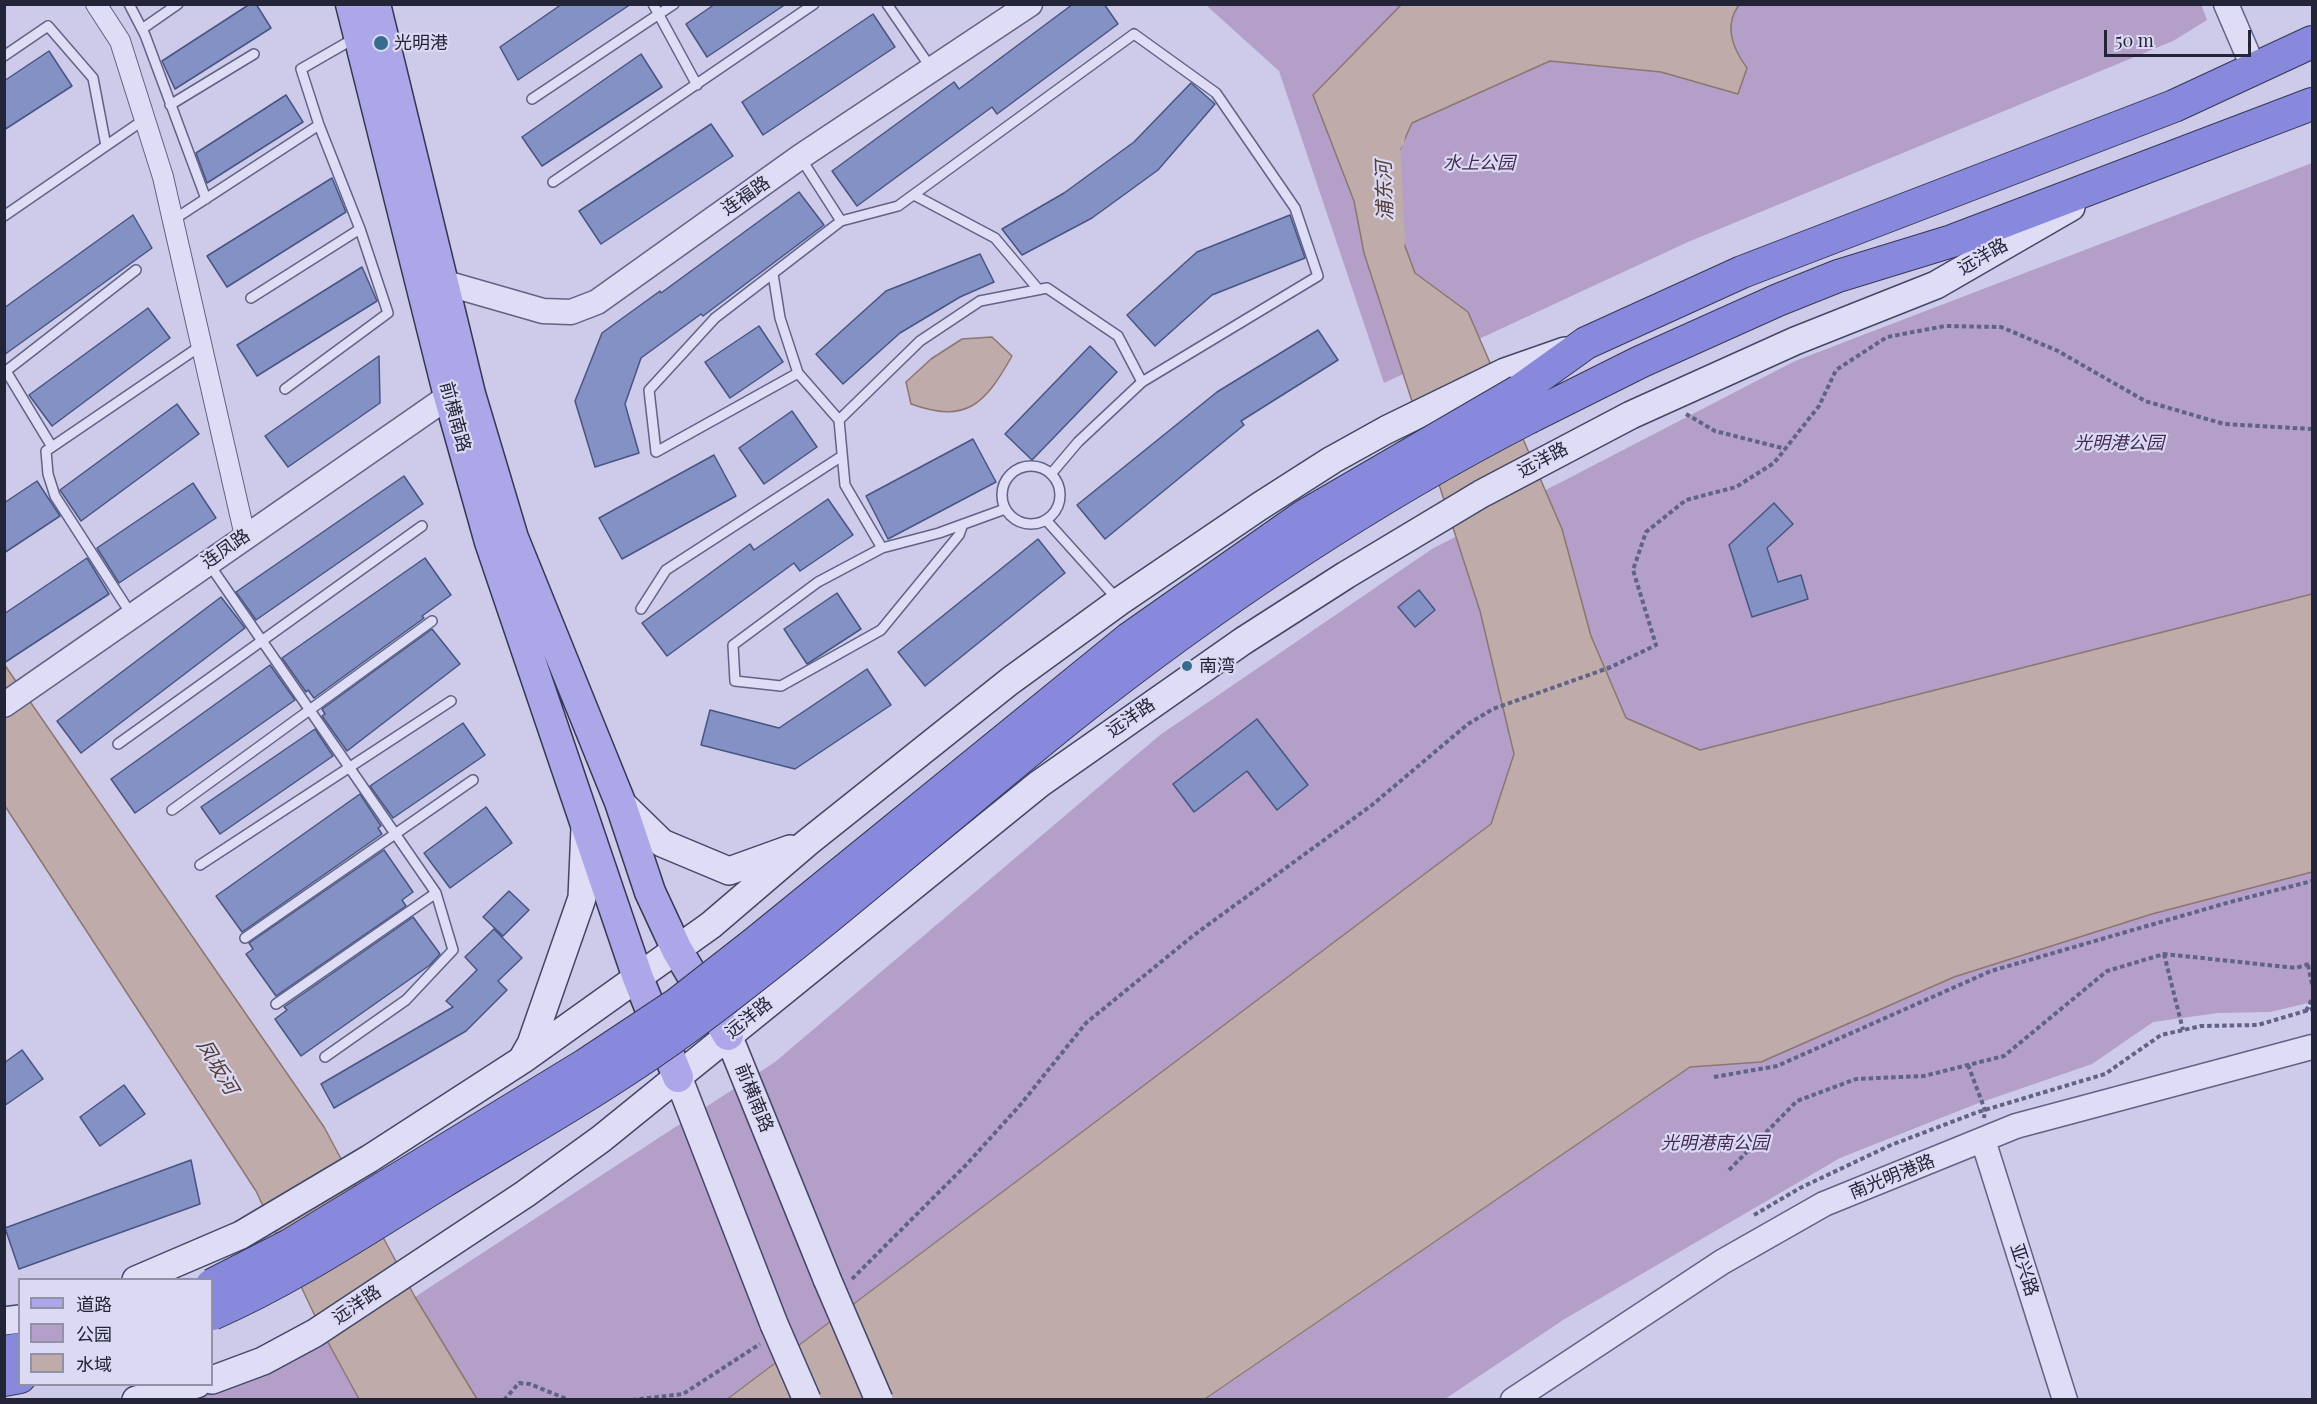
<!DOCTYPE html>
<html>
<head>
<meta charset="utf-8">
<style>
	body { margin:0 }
	#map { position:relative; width:2317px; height:1404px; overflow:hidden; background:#cdcaea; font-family:"Playfair Display","Noto Sans SC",serif }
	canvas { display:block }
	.frame { position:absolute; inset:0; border:6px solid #222537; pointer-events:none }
	.legend { position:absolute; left:18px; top:1278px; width:195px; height:108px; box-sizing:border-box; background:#dbd9f3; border:2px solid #9191a8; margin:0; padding:8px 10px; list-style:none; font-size:18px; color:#222537 }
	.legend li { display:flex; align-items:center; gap:12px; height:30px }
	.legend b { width:30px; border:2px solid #9191a8 }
	.scale { position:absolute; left:2104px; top:30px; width:147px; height:27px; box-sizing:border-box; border:3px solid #222537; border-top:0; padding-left:8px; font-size:18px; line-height:21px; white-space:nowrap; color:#222537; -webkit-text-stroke:4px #dbd9f3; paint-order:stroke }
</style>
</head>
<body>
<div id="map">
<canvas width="2317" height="1404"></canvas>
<div class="frame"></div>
<ul class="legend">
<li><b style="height:8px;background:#aba7e9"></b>道路</li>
<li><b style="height:16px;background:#b39fc8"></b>公园</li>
<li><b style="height:16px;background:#bfacaa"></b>水域</li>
</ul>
<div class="scale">50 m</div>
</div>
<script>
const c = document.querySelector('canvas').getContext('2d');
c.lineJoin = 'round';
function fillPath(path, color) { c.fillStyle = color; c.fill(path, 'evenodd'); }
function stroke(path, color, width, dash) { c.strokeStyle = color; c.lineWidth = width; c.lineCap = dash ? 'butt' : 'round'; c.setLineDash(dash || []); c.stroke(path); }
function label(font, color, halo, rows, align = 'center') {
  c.font = font + ' "Playfair Display","Noto Sans SC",serif'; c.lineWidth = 4.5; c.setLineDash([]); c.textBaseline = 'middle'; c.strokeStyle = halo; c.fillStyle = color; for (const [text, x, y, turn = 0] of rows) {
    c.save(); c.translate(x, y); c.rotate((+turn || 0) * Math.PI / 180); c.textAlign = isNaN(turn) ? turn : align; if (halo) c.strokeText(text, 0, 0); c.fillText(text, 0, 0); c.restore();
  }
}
fillPath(new Path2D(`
	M2201,4L2207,20L2173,41L1688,242L1384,383L1279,71L1206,5Z
	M2312,163V594L1700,750L1491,824L726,1399H477L415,1297L775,1062L1160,735L1432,549L1795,361Z
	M2312,872V1002L2270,1012L2218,1013L2153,1022L2092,1064L1976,1104L1840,1158L1563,1320L1445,1399L1205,1400L1690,1067L1761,1062L1954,977L2152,914Z
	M324,1335L359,1399L186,1400Z`), '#b39fc8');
const water = new Path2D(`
	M1401,5H1739C1723,26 1733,49 1747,68L1738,94L1661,72L1550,61L1412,123L1383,187L1415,273L1468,312L1562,529L1591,636L1626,718L1700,750L2312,594V872L2152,914L1954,977L1761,1062L1690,1067L1205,1399L726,1400L1491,824L1514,754L1480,611L1364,253L1354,201L1313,95Z
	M992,337L1012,356C985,404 967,424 911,404L906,382L931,359L962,339Z
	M4,664L324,1127L415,1297L477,1399H359L324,1335L256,1191L5,806Z`);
fillPath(water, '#bfacaa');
stroke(water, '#8d7571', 1.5);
stroke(new Path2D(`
	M1388,241L1383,142L1388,137`), '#bfacaa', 34);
const building = new Path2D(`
	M250,4H256L271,28L175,89L162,61Z
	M562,4H631L518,80L500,47Z
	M715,4H786L707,57L686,24Z
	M1073,4H1104L1118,24L997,114L992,107L857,206L832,171L954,82L959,89Z
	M873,14L895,47L763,135L742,102Z
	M49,51L72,86L4,130V81Z
	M641,54L662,87L542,166L522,137Z
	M1191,83L1215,104L1158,170L1092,218L1022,255L1002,229L1064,193L1134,142Z
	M286,95L303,122L207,183L196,153Z
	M711,124L733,156L601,244L579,211Z
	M332,178L346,212L227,287L207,256Z
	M799,192L824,225L703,316L701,314L641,358L625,404L639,453L595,467L575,401L602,333L660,291L661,293Z
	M133,215L152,248L4,355V308Z
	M1290,215L1305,258L1212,295L1155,346L1127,315L1197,252Z
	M980,254L994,282L960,297L900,333L843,384L816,354L886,291Z
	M362,267L377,301L257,376L237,345Z
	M148,308L170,338L52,426L29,395Z
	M759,326L783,362L730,398L705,362Z
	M1318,330L1338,360L1241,421L1244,425L1105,539L1077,505L1217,392Z
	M1090,346L1117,372L1032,460L1005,434Z
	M379,356L380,403L288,467L265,436Z
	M177,404L199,434L81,521L60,490Z
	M792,411L817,447L764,484L739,448Z
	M973,439L996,482L888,539L866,496Z
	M714,455L736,496L622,559L599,518Z
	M404,476L423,504L256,620L236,592Z
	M37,481L60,516L4,553V503Z
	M193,483L216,518L119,583L97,548Z
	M828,499L853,535L800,571L794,563L667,656L642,623L750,544L754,550Z
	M1774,503L1793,524L1767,548L1778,582L1801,575L1808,599L1752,617L1729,545Z
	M1038,539L1065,573L925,686L898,652Z
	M87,558L109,594L4,663V614Z
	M425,558L451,595L422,616L424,618L314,698L308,690L306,692L282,658Z
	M1419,590L1435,610L1415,627L1398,607Z
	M837,593L861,629L807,664L784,629Z
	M221,597L245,628L81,753L57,721Z
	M432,629L460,664L347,751L322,716L325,714L322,709Z
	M270,665L295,700L135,813L111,779Z
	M867,669L891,705L795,769L701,745L710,710L779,728Z
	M1257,719L1308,785L1277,810L1247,771L1194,812L1173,784Z
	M463,723L485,755L393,818L370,786Z
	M315,729L333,756L220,834L201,807Z
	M360,794L381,826L378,828L382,834L242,932L216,896Z
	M486,807L512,843L450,888L424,853Z
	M384,850L413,892L402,900L406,906L276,996L246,954L253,949L249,943Z
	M509,891L529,910L503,936L483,917Z
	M413,917L440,954L430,965L301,1056L275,1019L287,1010L284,1007Z
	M494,929L522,958L498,981L507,990L466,1031L334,1108L321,1084L453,1007L446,1001L477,970L465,957Z
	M22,1050L43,1079L4,1106V1063Z
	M124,1085L145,1114L100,1146L80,1117Z
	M191,1160L200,1204L19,1269L5,1228Z`);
fillPath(building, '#8491c4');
stroke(building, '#485582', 1.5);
const service = new Path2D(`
	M129,4L145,35L206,199
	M653,4L697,85
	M887,4L931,68
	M142,29L178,4
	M4,56L48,26L93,78L106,146
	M532,99L674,4
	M170,105L254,54
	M800,157L841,221L898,206L1134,34L1216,93L1295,208L1318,276L1142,382
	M553,182L814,4
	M914,195L995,238L1038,289
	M4,216L145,119
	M173,220L319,125L301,69L355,38
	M773,274L780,318L798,373
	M251,298L360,229L319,125
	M285,389L388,313L360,229
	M839,420L798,373L656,452L649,390L715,318L841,221
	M52,447L6,371L136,270
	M1002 495a29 29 0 1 1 58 0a29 29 0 1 1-58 0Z
	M1005,509L939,533L882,548L845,485L839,420L920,341L980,301L1047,288L1118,336L1142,382L1078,442L1051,474
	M1046,520L1118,600
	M882,548L818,582L733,645L735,681L781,686L881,630L959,535L963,524
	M209,564L436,893L276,1004
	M641,609L666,570L842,456
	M131,614L55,496L48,474L46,451L202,345
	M118,744L422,526
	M172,810L432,621
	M200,865L451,701
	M245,938L473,780
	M325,1057L406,1000L453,950L436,893`);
const minor = new Path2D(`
	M96,4L120,41L163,177L245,536`);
const tertiary = new Path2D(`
	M2226,4L2254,69
	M442,282L543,311L571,312L597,302L800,157L1030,4
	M4,705L449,396
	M1983,1140L2065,1400
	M1513,1400L1722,1262L1824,1204L2016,1126L2312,1047`);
const secondary = new Path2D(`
	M620,802L662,843L729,871L790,849
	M728,1035L827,1279
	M523,1058L531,1044L582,898L585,828
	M678,1077L774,1324
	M136,1280L241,1235L369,1159L522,1060L711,925L808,842L1010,681L1120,601L1260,506L1332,460L1386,430L1505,372L1565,351
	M4,1321L20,1319
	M212,1380L263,1361L315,1333L525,1194L601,1139L1039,784L1243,641L1346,575L1481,494L1631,415L1795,341L1936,285L2071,207
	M136,1400L197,1384`);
const primary = new Path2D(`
	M351,4L449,396L490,542L638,978L678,1077
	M375,4L470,394L513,538L620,802L650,892L677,950L728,1035`);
const trunk = new Path2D(`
	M1519,391L1586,343L1742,272L2174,106L2312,42
	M1530,417L1640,362L1778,300L1838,276L1952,241L2312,104
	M4,1352L20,1349
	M4,1380L20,1377`);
stroke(service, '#606385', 12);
stroke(minor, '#606385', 22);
stroke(tertiary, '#606385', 27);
stroke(secondary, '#434767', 30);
stroke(primary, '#343854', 33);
stroke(trunk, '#343854', 34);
stroke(new Path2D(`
	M1686,414L1715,431L1786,449
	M2164,954L2183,1030
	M2308,965L2312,984
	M2306,1011L2312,999
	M1968,1065L1985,1110L1984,1118
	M1714,1077L1777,1066L1991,971L2230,902L2312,881
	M1729,1170L1797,1101L1856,1079L1924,1076L2004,1056L2107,971L2164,954L2296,968L2312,963
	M1754,1215L1800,1188L1891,1145L1978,1112L2105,1074L2161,1035L2201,1026L2258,1025L2312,1009
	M852,1279L966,1165L1021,1104L1086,1023L1194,935L1372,805L1468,724L1493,709L1611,667L1656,645L1633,570L1646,532L1686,500L1736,487L1774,463L1819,406L1836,370L1887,337L1945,326L2001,327L2058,351L2145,401L2224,424L2312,429
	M504,1400L519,1383L530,1384L569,1400
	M632,1400L683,1394L760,1344`), '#606385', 4, [4.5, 3]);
stroke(service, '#dfddf6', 9);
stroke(minor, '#dfddf6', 20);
stroke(tertiary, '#dfddf6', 24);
stroke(secondary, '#dfddf6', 27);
stroke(primary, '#aba7e9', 30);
stroke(trunk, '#8889dc', 32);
const secondaryBridge = new Path2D(`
	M827,1279L879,1400
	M774,1324L807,1400`);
const trunkBridge = new Path2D(`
	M212,1285L290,1245L585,1065L677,1004L755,943L1130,638L1304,516L1519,391
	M212,1314C292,1279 366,1229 441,1183C526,1131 613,1083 692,1024C821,928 942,821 1067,720C1212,605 1365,502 1530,417`);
stroke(secondaryBridge, '#434767', 30, []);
stroke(trunkBridge, '#343854', 34, []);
stroke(secondaryBridge, '#dfddf6', 27);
stroke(trunkBridge, '#8889dc', 32);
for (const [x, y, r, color] of [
	[381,43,8,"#366d8e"],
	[1187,666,6,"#366d8e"]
]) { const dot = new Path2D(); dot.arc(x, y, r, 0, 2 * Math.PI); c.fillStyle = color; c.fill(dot); stroke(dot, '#dbd9f3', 2); }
label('18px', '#222537', '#dbd9f3', [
	["光明港",394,43],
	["南湾",1199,666]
], 'left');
label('italic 18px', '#432b52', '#dbd9f3', [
	["水上公园",1479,163],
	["光明港公园",2119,443],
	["光明港南公园",1715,1143]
]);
label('18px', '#222537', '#dbd9f3', [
	["连福路",746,196,-35],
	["远洋路",1983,257,-30],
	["前横南路",455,417,75],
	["远洋路",1543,460,-28],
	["连凤路",226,549,-35],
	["远洋路",1131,718,-35],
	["远洋路",749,1018,-39],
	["前横南路",754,1098,68],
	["南光明港路",1892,1177,-22],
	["亚兴路",2024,1270,72],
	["远洋路",357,1305,-34]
]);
label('italic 20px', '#553e33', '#dbd9f3', [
	["浦东河",1385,191,-92],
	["凤坂河",217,1067,59]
]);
</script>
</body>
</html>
